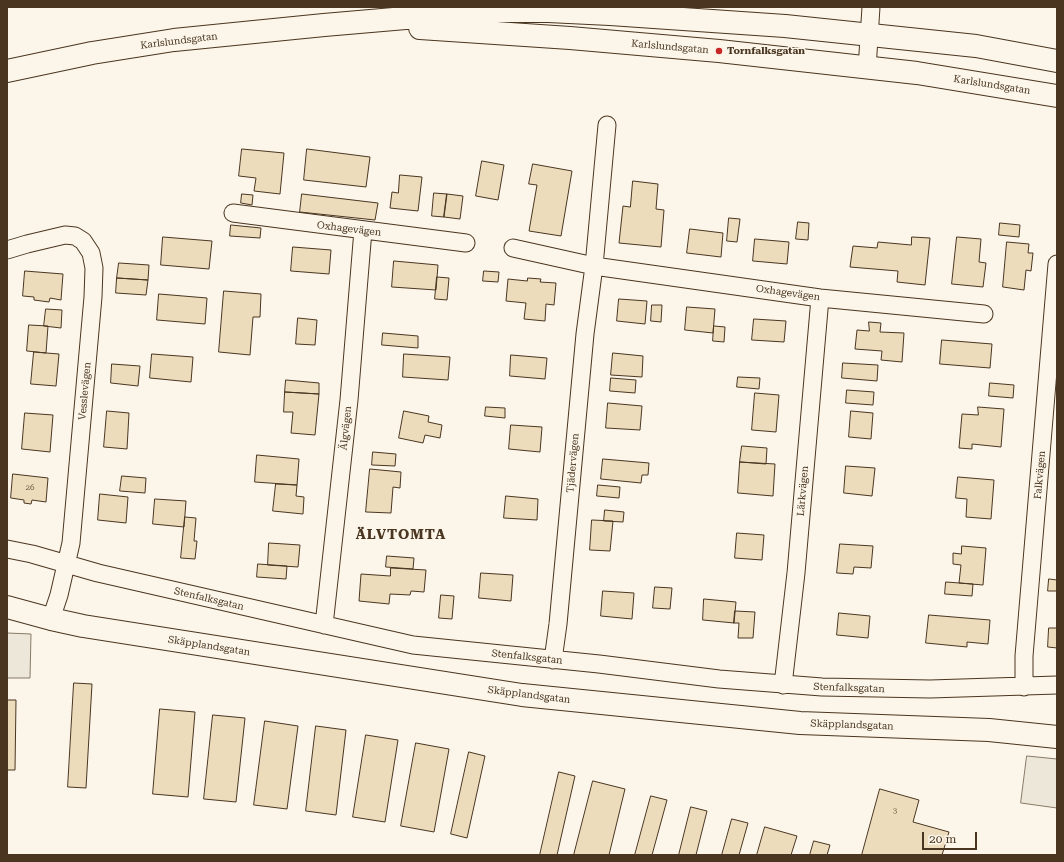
<!DOCTYPE html>
<html>
<head>
<meta charset="utf-8">
<style>
	body { margin:0 }
	#map { position:relative; width:1064px; height:862px; overflow:hidden; background:#fbf6e9; font-family:"Roboto Serif",serif }
	canvas { display:block }
	.frame { position:absolute; inset:0; border:8px solid #4a3520; pointer-events:none }
	.scale { position:absolute; left:922px; top:832px; width:55px; height:18px; box-sizing:border-box; border:2px solid #4a3520; border-top:0; padding-left:5px; font-size:12px; line-height:14px; white-space:nowrap; color:#4a3520; -webkit-text-stroke:3px #fbf6e9; paint-order:stroke }
</style>
</head>
<body>
<div id="map">
<canvas width="1064" height="862"></canvas>
<div class="frame"></div>
<div class="scale">20 m</div>
</div>
<script>
const c = document.querySelector('canvas').getContext('2d');
c.lineJoin = 'round';
function fillPath(path, color) { c.fillStyle = color; c.fill(path, 'evenodd'); }
function stroke(path, color, width, dash) { c.strokeStyle = color; c.lineWidth = width; c.lineCap = dash ? 'butt' : 'round'; c.setLineDash(dash || []); c.stroke(path); }
function label(font, color, halo, rows, align = 'center') {
  c.font = font + ' "Roboto Serif",serif'; c.lineWidth = 3; c.setLineDash([]); c.textBaseline = 'middle'; c.strokeStyle = halo; c.fillStyle = color; for (const [text, x, y, turn = 0] of rows) {
    c.save(); c.translate(x, y); c.rotate((+turn || 0) * Math.PI / 180); c.textAlign = isNaN(turn) ? turn : align; if (halo) c.strokeText(text, 0, 0); c.fillText(text, 0, 0); c.restore();
  }
}
const parking = new Path2D(`
	M7,633L31,634L30,678H7Z
	M1027,756L1057,759V808L1021,803Z`);
fillPath(parking, '#ede7d9');
stroke(parking, '#887966', 1);
const building = new Path2D(`
	M242,149L284,153L280,194L254,191L256,178L239,176Z
	M307,149L370,157L366,187L304,180Z
	M482,161L504,165L498,200L476,196Z
	M533,164L572,171L561,236L529,231L537,185L529,184Z
	M400,175L422,177L418,211L390,208L392,192L398,193Z
	M633,181L658,184L656,209L664,210L661,247L619,243L623,206L630,207Z
	M434,193L447,194L444,217L432,216Z
	M242,194L253,195L252,205L241,203Z
	M302,194L378,203L375,220L300,212Z
	M447,194L463,196L460,219L444,217Z
	M729,218L740,219L737,242L727,241Z
	M798,222L809,223L808,240L796,239Z
	M1000,223L1020,225L1019,237L999,235Z
	M231,225L261,228L260,238L230,236Z
	M690,229L723,233L721,257L687,253Z
	M163,237L212,241L209,269L161,265Z
	M912,237L930,238L925,285L897,282L898,271L850,267L853,246L877,248L878,242L911,245Z
	M957,237L981,239L979,262L986,263L983,287L952,284Z
	M755,239L789,242L787,264L753,261Z
	M1007,242L1029,244L1028,253H1033L1031,271L1026,270L1024,290L1003,287Z
	M293,247L331,250L329,274L291,271Z
	M394,261L438,265L436,290L392,287Z
	M119,263L149,265L148,280L117,278Z
	M25,271L63,274L61,300L50,298L49,302L34,300V297L23,296Z
	M484,271L499,272L498,282L483,281Z
	M437,277L449,278L447,300L435,299Z
	M117,278L148,280L146,295L116,293Z
	M528,278L541,279L540,282L556,283L554,305L546,304L545,321L524,319L526,303L506,301L508,279L527,281Z
	M224,291L261,294L260,317H253L250,355L219,352Z
	M159,294L207,298L205,324L157,320Z
	M619,299L647,301L645,324L617,321Z
	M652,305H662L661,322L651,321Z
	M687,307L715,309L713,333L685,330Z
	M46,309L62,310L61,328L44,326Z
	M298,318L317,320L315,345L296,344Z
	M754,319L786,321L784,342L752,340Z
	M869,322L881,323L880,332L904,333L902,362L881,360L882,351L855,349L857,330L869,331Z
	M29,325L48,326L46,353L27,351Z
	M714,326L725,327L724,342L713,341Z
	M383,333L418,336V348L382,345Z
	M942,340L992,344L990,368L940,364Z
	M34,352L59,354L56,386L31,384Z
	M613,353L643,356L642,377L611,375Z
	M152,354L193,357L191,382L150,378Z
	M404,354L450,357L448,380L403,377Z
	M511,355L547,358L545,379L510,376Z
	M843,363L878,365L877,381L842,378Z
	M112,364L140,366L138,386L111,383Z
	M738,377L760,378L759,389L737,387Z
	M611,378L636,380L635,393L610,391Z
	M286,380L319,383V394L285,392Z
	M990,383L1014,385L1013,398L989,396Z
	M847,390L874,392L873,405L846,403Z
	M285,392L319,394L315,435L291,433L293,412H284Z
	M755,393L779,395L776,432L752,430Z
	M608,403L642,406L640,430L606,428Z
	M486,407L505,408V418L485,416Z
	M978,407L1004,409L1001,447L972,444V449L959,448L962,414L978,415Z
	M107,411L129,413L127,449L104,447Z
	M404,411L429,416L428,422L442,425L440,438L425,435L423,443L399,438Z
	M851,411L873,413L871,439L849,437Z
	M25,413L53,415L50,452L22,449Z
	M511,425L542,427L540,452L509,449Z
	M742,446L767,448L766,464L740,462Z
	M373,452L396,454L395,466L372,465Z
	M257,455L299,459L297,485L255,482Z
	M603,459L649,463L648,475H642L641,483L601,479Z
	M740,462L775,464L773,496L738,493Z
	M846,466L875,468L872,496L844,493Z
	M370,469L401,472L400,488L393,487L391,513L366,512Z
	M13,474L48,478L46,502L32,500L31,504L24,503V500L11,498Z
	M122,476L146,478L145,493L120,491Z
	M958,477L994,480L991,519L966,517L967,499L956,498Z
	M276,484L297,485L296,496L304,497L303,514L273,511Z
	M598,485L620,487L619,498L597,496Z
	M100,494L128,497L126,523L98,520Z
	M506,496L538,499L537,520L504,518Z
	M155,499L186,501L184,527L153,524Z
	M605,510L624,512L623,522L604,521Z
	M185,517L196,518L194,541H197L195,559L181,558Z
	M592,520L613,521L610,551L590,550Z
	M737,533L764,535L762,560L735,558Z
	M269,543L300,545L298,567L268,565Z
	M840,544L873,546L871,568L854,567L853,574L837,573Z
	M962,546L986,548L983,585L959,583L961,565L953,564V553L961,554Z
	M387,556L414,558L413,569L386,567Z
	M258,564L287,566L286,579L257,577Z
	M391,568L426,570L424,592L411,591L410,595L390,594L389,604L359,601L361,574L390,576Z
	M481,573L513,575L511,601L479,598Z
	M1049,579L1057,580V591H1048Z
	M946,582L973,584L972,596L945,594Z
	M655,587L672,588L670,609L653,608Z
	M603,591L634,593L632,619L601,616Z
	M441,595L454,596L452,619L439,618Z
	M704,599L736,602L734,623L703,620Z
	M735,611L755,612L753,638H738L739,623H734Z
	M839,613L870,616L868,638L837,635Z
	M929,615L990,620L988,644L967,642V647L926,643Z
	M1049,628H1057V648L1048,647Z
	M74,683L92,684L86,788L68,787Z
	M7,700H16L15,770H7Z
	M160,709L195,712L188,797L153,794Z
	M213,715L245,718L236,802L204,799Z
	M265,721L298,726L287,809L254,805Z
	M316,726L346,730L336,815L306,811Z
	M366,735L398,740L385,822L353,817Z
	M416,743L449,749L434,832L401,826Z
	M469,752L485,756L467,838L451,834Z
	M559,772L575,776L557,855H540Z
	M593,781L625,789L609,855H574Z
	M880,789L919,800L913,822L949,832L942,855H862Z
	M651,796L667,800L652,855H635Z
	M691,807L707,811L696,855H679Z
	M732,819L748,823L739,855H722Z
	M765,827L797,836L791,855H757Z
	M814,841L830,845L827,855H810Z`);
fillPath(building, '#ecdcbc');
stroke(building, '#4a3520', 1);
const street = new Path2D(`
	M867,69L871,7
	M233,213L466,243
	M513,248L594,266L820,298L984,314
	M7,250L27,244L65,235L75,236L83,241L91,253L94,268L93,297L71,543L59,595L51,619
	M7,549L32,554L98,573L413,645L599,664L719,679L822,687L930,689L1057,685
	M324,625L349,400L363,230
	M553,660L558,624L585,334L594,266L607,125
	M783,685L796,573L820,298
	M1024,687V656L1057,264`);
const secondary = new Path2D(`
	M420,28L570,38L719,51L917,73L1057,96
	M7,71L92,53L174,40L324,25L452,14L500,11H548L610,14L785,26L976,46L1057,61
	M7,607L51,619L83,626L522,695L800,723L989,730L1057,737`);
stroke(street, '#4a3520', 19);
stroke(secondary, '#4a3520', 24);
stroke(street, '#fbf6e9', 17);
stroke(secondary, '#fbf6e9', 22);
for (const [x, y, r, color] of [
	[719,51,4,"#c62828"]
]) { const dot = new Path2D(); dot.arc(x, y, r, 0, 2 * Math.PI); c.fillStyle = color; c.fill(dot); stroke(dot, '#fbf6e9', 1.5); }
label('8px', '#725f47', null, [
	["26",30,488],
	["3",895,811]
]);
label('10px', '#4a3520', '#fbf6e9', [
	["Karlslundsgatan",179,41,-7],
	["Karlslundsgatan",670,47,5],
	["Karlslundsgatan",992,85,9],
	["Oxhagevägen",349,229,7],
	["Oxhagevägen",788,293,8],
	["Vesslevägen",85,391,-85],
	["Älgvägen",346,428,-84],
	["Tjädervägen",573,463,-85],
	["Falkvägen",1040,475,-85],
	["Lärkvägen",803,491,-85],
	["Stenfalksgatan",209,599,13],
	["Skäpplandsgatan",209,646,9],
	["Stenfalksgatan",527,657,6],
	["Stenfalksgatan",849,688,2],
	["Skäpplandsgatan",529,695,7],
	["Skäpplandsgatan",852,725,2]
]);
label('bold 10px', '#4a3520', '#fbf6e9', [
	["Tornfalksgatan",727,51]
], 'left');
c.letterSpacing = '1px';
label('bold 14px', '#4a3520', '#fbf6e9', [
	["ÄLVTOMTA",401,535]
]);
c.letterSpacing = '0px';
</script>
</body>
</html>
